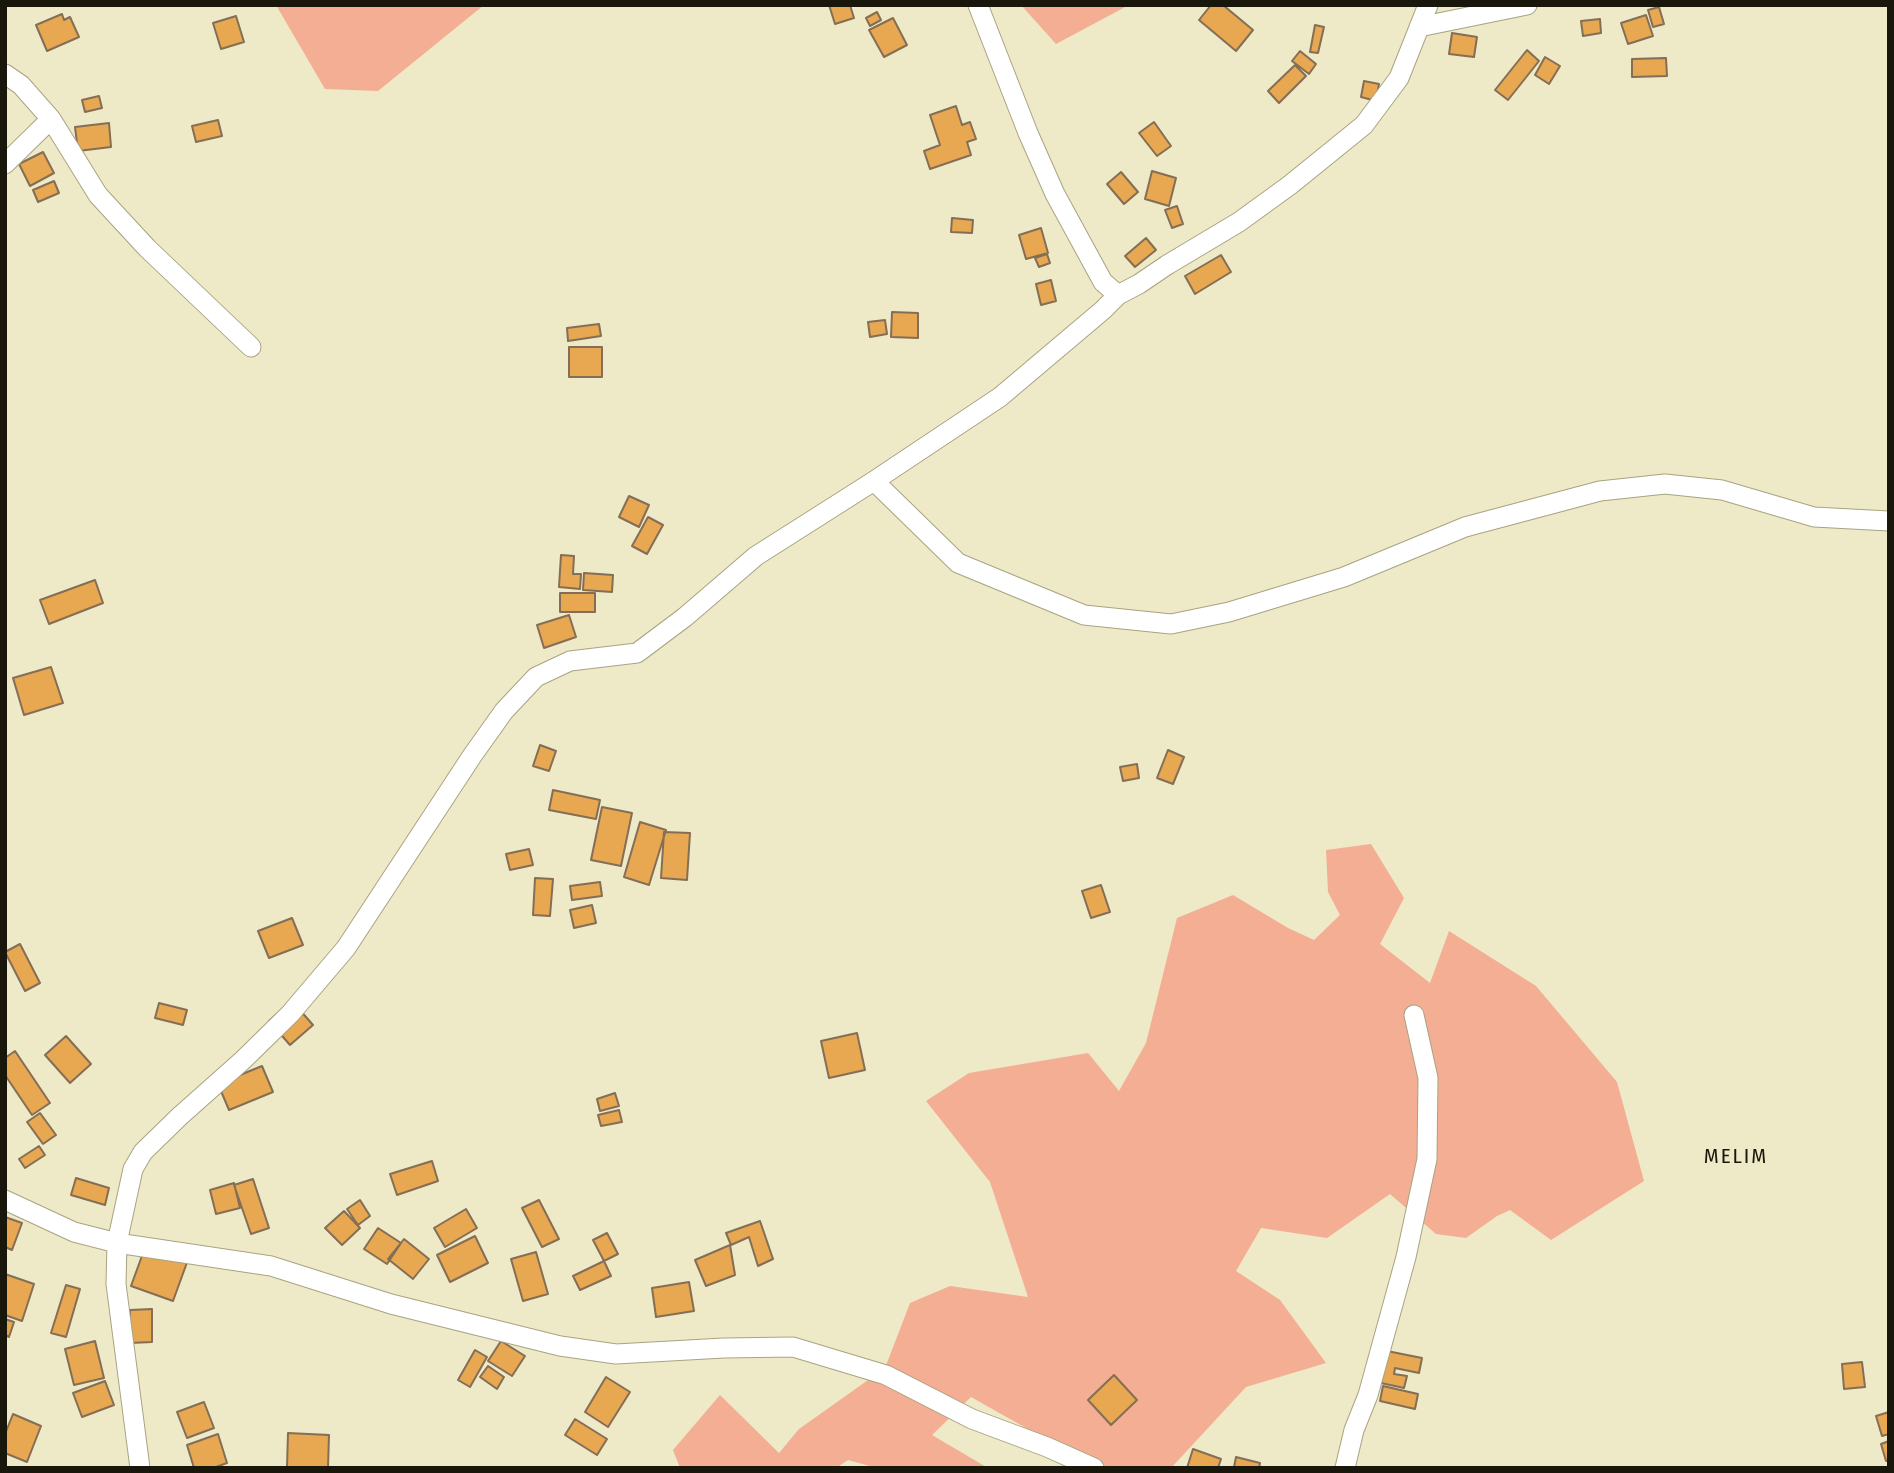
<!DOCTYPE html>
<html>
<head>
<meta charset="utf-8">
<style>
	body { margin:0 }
	#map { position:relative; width:1894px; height:1473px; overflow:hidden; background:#eee9c6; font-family:"Fira Sans Condensed",sans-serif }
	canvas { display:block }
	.frame { position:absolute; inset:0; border:7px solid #19170b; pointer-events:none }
</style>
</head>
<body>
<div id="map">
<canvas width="1894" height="1473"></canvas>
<div class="frame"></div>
</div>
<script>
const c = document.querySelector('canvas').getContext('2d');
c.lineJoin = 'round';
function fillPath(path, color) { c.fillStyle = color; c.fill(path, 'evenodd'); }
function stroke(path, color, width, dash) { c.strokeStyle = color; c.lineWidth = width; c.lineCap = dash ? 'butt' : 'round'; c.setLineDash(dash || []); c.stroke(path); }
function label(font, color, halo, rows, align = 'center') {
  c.font = font + ' "Fira Sans Condensed",sans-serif'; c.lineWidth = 5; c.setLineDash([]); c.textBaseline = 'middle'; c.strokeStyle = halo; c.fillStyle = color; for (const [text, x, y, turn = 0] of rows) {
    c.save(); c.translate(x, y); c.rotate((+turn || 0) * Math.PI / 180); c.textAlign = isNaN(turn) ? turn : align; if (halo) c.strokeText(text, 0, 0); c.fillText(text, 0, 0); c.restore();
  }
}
fillPath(new Path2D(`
	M276,5H484L378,91L325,89Z
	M1021,5H1129L1056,44Z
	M1371,844L1404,898L1380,944L1430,983L1449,931L1536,986L1617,1082L1644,1181L1551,1240L1510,1210L1497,1216L1466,1238L1436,1234L1390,1194L1327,1238L1261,1228L1236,1271L1280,1300L1326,1363L1246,1387L1171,1468H1097L971,1397L932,1435L988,1468H877L848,1460L836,1468H680L673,1450L720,1395L779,1453L799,1429L885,1368L910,1303L950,1286L1028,1297L990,1182L926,1101L969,1073L1088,1053L1119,1091L1146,1043L1177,918L1233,895L1288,928L1314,940L1340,915L1328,892L1326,850Z`), '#f4ae93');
const building = new Path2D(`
	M829,5H850L854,18L835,24Z
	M1211,5H1223L1253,30L1236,51L1199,20Z
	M1659,7L1664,24L1653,27L1648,10Z
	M877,12L881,20L870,26L866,18Z
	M62,14L64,20L70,17L79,37L47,51L36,25Z
	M1646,15L1653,36L1628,44L1621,23Z
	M236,16L244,42L221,49L213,23Z
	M893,18L907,45L884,57L869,30Z
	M1600,19L1601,33L1583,36L1581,21Z
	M1315,25L1324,27L1318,53L1310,52Z
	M1452,33L1477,37L1474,57L1449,54Z
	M1527,50L1539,61L1508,100L1495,90Z
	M1300,51L1316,64L1309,74L1292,61Z
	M1545,57L1560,66L1549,84L1535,75Z
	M1666,58L1667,76L1632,77V59Z
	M1295,65L1306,76L1279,103L1268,91Z
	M1364,81L1379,84L1376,101L1361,97Z
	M99,96L102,108L85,112L82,100Z
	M956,106L962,125L970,122L976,139L967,142L971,155L930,169L924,151L940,145L930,115Z
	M218,120L222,136L196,142L192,126Z
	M1154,122L1171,146L1157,156L1139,133Z
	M109,123L111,147L78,151L75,127Z
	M43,152L54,173L30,186L19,164Z
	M1152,171L1176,178L1169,206L1145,199Z
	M1121,172L1138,192L1124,204L1107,184Z
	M54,181L59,193L38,202L33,190Z
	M1177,206L1183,224L1172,228L1165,210Z
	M952,218L973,220L972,233L951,232Z
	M1041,228L1048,253L1026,259L1019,235Z
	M1146,238L1156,250L1135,267L1125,256Z
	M1047,254L1050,263L1039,267L1035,258Z
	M1221,255L1231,272L1195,294L1185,276Z
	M1051,280L1056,301L1041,305L1036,284Z
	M892,312L918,313V338L891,337Z
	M885,320L887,334L870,337L868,322Z
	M599,324L601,336L568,341L567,328Z
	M569,347H602V377H569Z
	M629,496L649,505L639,527L619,517Z
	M648,517L663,525L647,554L632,546Z
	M561,555L574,556L573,574H581L580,589L559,587Z
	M584,573L613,575L612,592L583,590Z
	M95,580L103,603L49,624L40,600Z
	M560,593H595V612H560Z
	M569,615L576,637L544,648L537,625Z
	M51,667L63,703L24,715L13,678Z
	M540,745L556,751L549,771L533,766Z
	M1168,750L1184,757L1173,784L1157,778Z
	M1137,764L1139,778L1123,781L1120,767Z
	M553,790L600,800L596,819L549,810Z
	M602,807L632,813L621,866L591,860Z
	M640,822L666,830L649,885L624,877Z
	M664,832L690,833L687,880L661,878Z
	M529,849L533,865L510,870L506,854Z
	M535,878L553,879L550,916L533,915Z
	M600,882L602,896L572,900L570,886Z
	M1101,885L1110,912L1091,918L1082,891Z
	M592,905L596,923L574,928L570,910Z
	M292,918L303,945L269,958L258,931Z
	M20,944L40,983L25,991L5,952Z
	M292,1001L313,1025L290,1045L269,1021Z
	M159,1003L187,1010L183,1025L155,1018Z
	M857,1033L865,1070L829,1078L821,1041Z
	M66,1036L91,1064L70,1083L45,1055Z
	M15,1051L50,1103L32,1115L5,1075V1058Z
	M262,1066L273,1092L229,1110L218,1084Z
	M615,1093L619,1106L600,1111L597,1099Z
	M619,1110L622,1122L601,1126L598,1115Z
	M40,1113L56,1135L43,1144L27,1122Z
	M39,1146L45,1155L25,1168L19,1159Z
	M432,1161L438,1181L397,1195L390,1174Z
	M76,1178L109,1188L105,1205L71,1195Z
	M253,1179L269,1228L251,1234L234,1185Z
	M234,1183L240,1208L216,1214L210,1190Z
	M360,1200L370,1216L358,1225L347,1209Z
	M539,1200L559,1239L542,1247L522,1208Z
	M466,1209L477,1228L445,1247L434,1228Z
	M344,1211L360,1228L342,1245L325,1228Z
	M5,1217L22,1223L12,1250L5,1247Z
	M760,1221L773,1259L758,1266L749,1237L731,1245L726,1233Z
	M378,1228L401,1243L387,1264L364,1249Z
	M607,1233L618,1254L604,1261L593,1240Z
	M475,1236L488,1263L450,1282L437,1255Z
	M404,1239L429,1259L413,1279L388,1259Z
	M147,1242L189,1257L173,1301L131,1286Z
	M730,1245L735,1275L706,1286L695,1260Z
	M536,1252L548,1294L523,1301L511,1259Z
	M604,1261L611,1276L580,1290L573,1276Z
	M5,1274L34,1284L22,1321L5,1315Z
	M689,1282L694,1311L656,1317L652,1288Z
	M66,1285L80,1289L66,1337L51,1333Z
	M152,1309V1342L130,1343V1310Z
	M5,1319L14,1322L9,1337L5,1335Z
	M95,1341L104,1378L74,1385L65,1349Z
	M501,1341L525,1356L512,1376L488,1361Z
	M475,1350L487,1357L470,1387L458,1380Z
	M1387,1351L1422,1358L1419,1373L1395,1368L1394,1374L1407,1376L1404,1388L1381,1383Z
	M1862,1362L1865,1387L1844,1389L1842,1364Z
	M488,1366L504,1377L497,1389L480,1377Z
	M1114,1375L1137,1400L1111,1425L1088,1400Z
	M606,1377L630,1392L608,1427L585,1412Z
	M105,1381L114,1405L82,1417L73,1393Z
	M1383,1386L1418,1394L1415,1409L1380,1401Z
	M204,1402L214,1428L187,1438L177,1412Z
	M1889,1412V1434L1882,1436L1876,1416Z
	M13,1414L41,1426L27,1462L5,1453V1434Z
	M575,1419L607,1439L597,1455L565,1435Z
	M288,1433L329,1435L328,1468L287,1467Z
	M218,1434L227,1463L213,1468H194L187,1445Z
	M1889,1441V1461H1886L1881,1444Z
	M1193,1449L1221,1459L1218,1468H1187Z
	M1236,1457L1260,1463L1259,1468L1234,1467Z`);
fillPath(building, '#e8a751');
stroke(building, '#846e55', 2);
const street = new Path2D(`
	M978,5L1028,133L1055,194L1103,282L1118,295
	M1419,27L1527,5
	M5,74L21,85L51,119L98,195L147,248L251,347
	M5,164L51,119
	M874,481L958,563L1084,615L1171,624L1229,612L1344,577L1465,527L1600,491L1665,484L1722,490L1814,517L1889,521
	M5,1200L74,1232L117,1243L271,1266L391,1304L560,1346L616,1354L724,1348L793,1347L886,1375L972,1419L1047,1447L1094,1468
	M140,1468L116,1284L117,1243L133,1169L143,1152L180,1116L243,1060L290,1014L346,948L472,756L504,711L536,677L570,661L637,653L685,617L756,556L874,481L1000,397L1103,310L1118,295L1139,284L1167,265L1239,222L1290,185L1364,125L1399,78L1428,5
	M1345,1468L1354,1430L1368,1395L1406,1257L1427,1159L1428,1078L1414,1015`);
stroke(street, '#a8a382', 21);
stroke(street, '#fff', 19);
c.letterSpacing = '2px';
label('21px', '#19170b', '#eee9c6', [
	["MELIM",1736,1157]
]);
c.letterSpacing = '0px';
</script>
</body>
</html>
